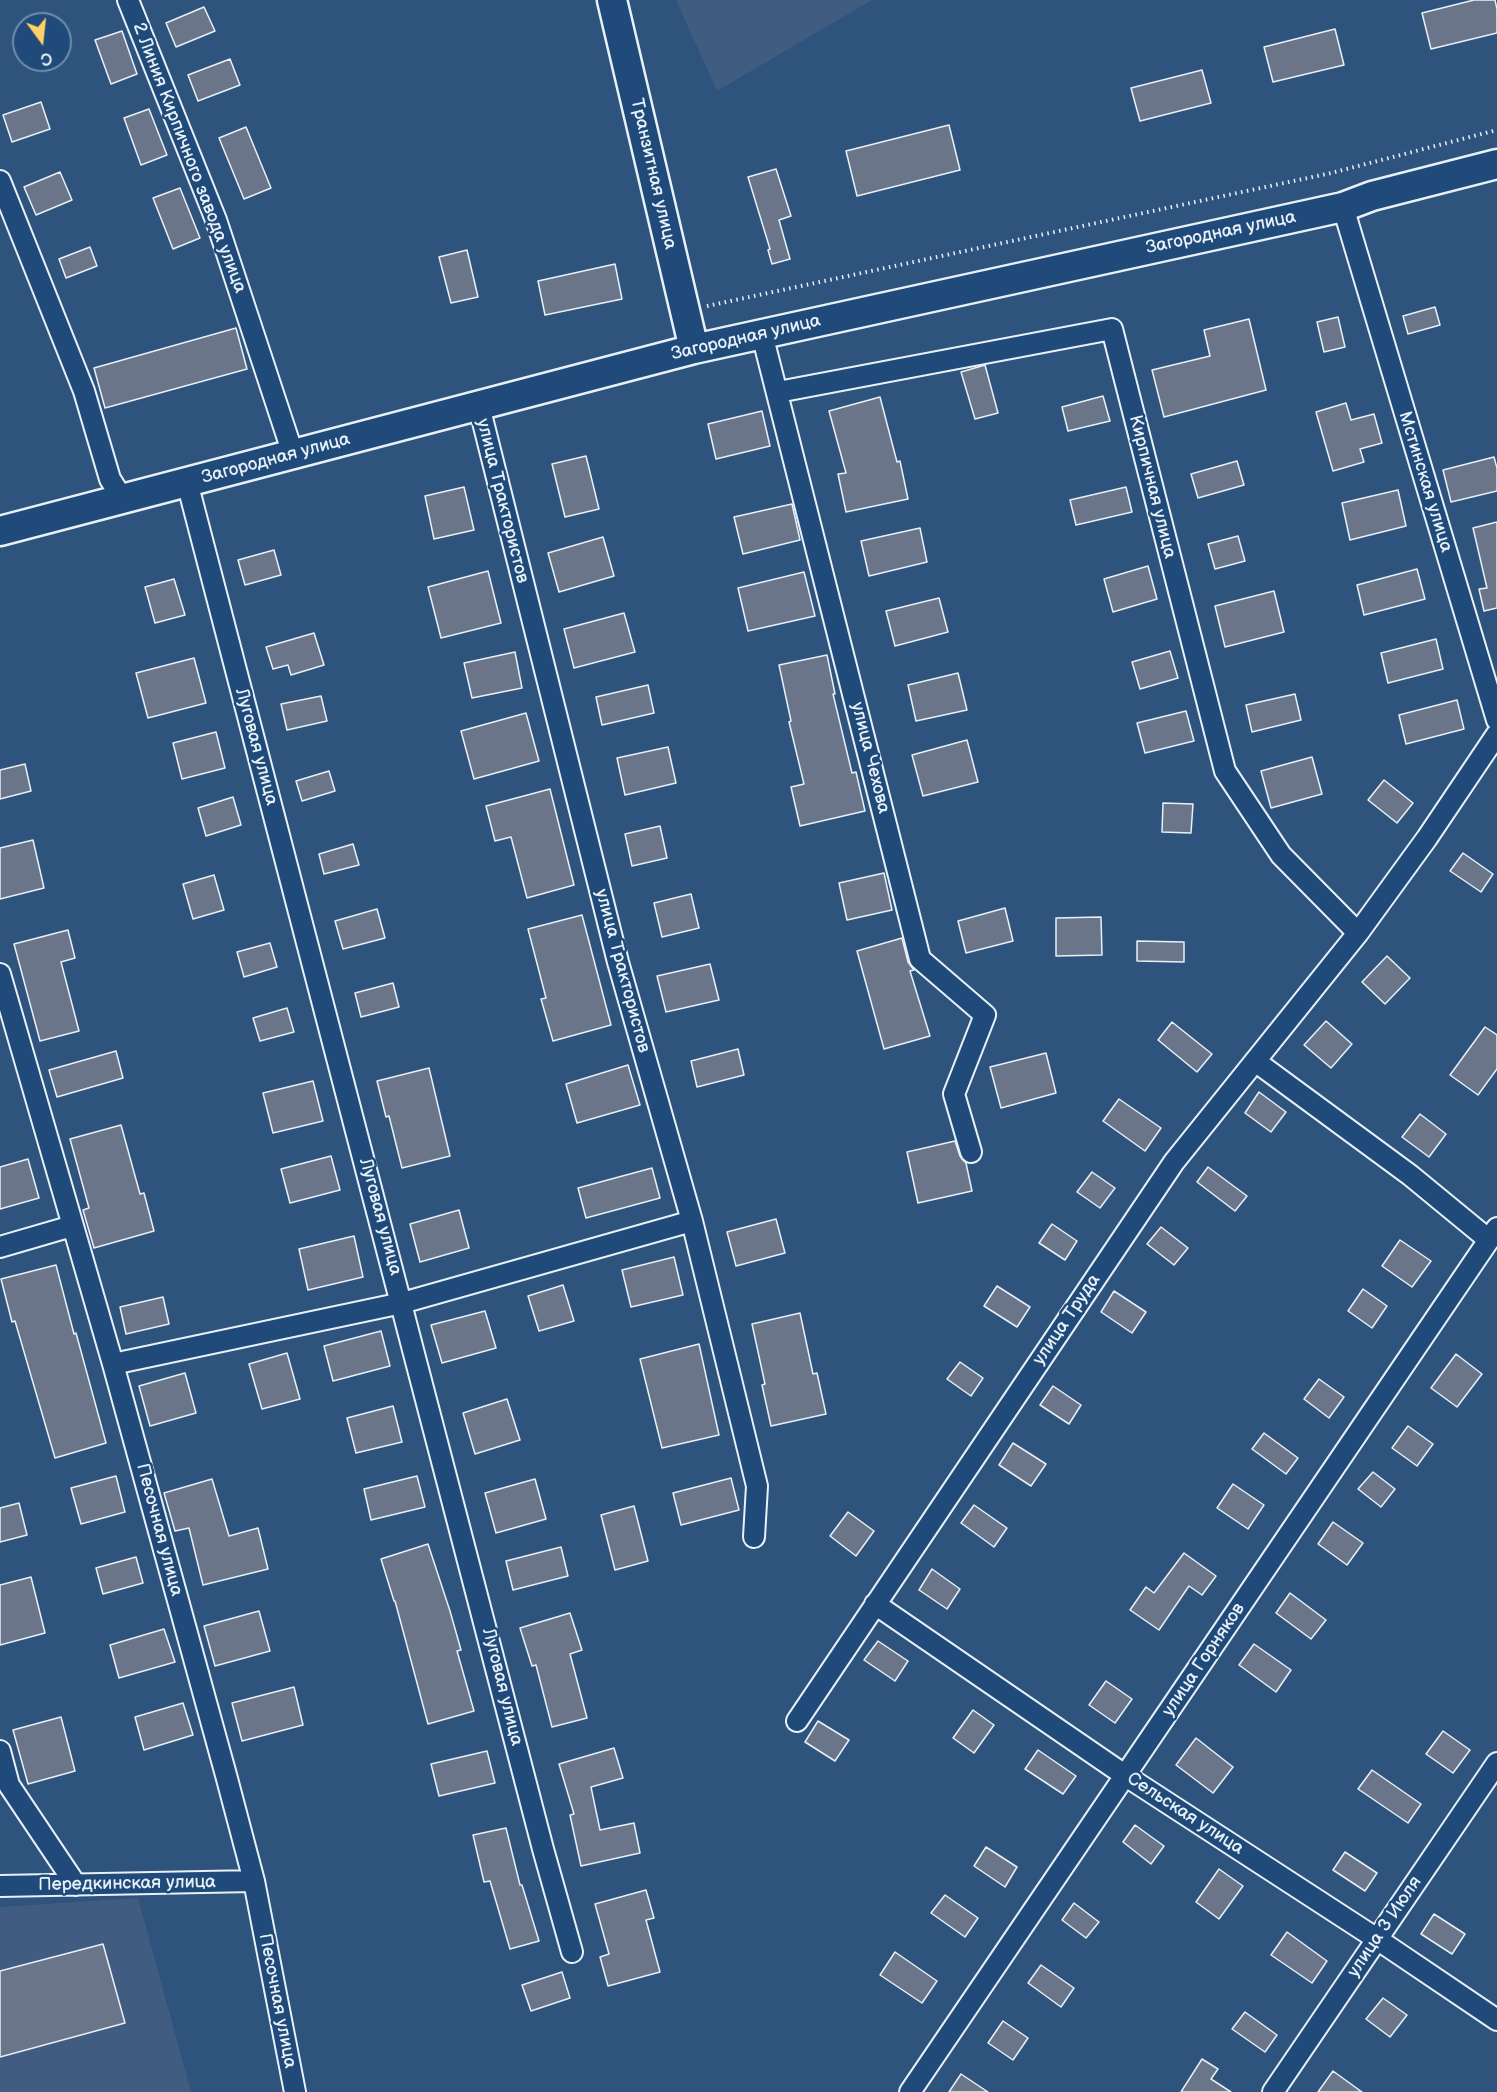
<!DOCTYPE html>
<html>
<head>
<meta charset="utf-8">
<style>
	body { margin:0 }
	#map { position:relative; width:1497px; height:2092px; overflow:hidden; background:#2e537d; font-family:"Balsamiq Sans",sans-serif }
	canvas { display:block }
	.north { position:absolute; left:12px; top:12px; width:60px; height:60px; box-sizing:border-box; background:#1f4a7a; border:2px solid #6f8dac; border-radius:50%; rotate:165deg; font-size:16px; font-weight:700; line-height:24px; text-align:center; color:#e8f1f8 }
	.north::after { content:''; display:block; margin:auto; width:21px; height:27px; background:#ffd166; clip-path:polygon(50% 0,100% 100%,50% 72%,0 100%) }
</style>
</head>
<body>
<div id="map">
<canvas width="1497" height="2092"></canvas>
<div class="north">С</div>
</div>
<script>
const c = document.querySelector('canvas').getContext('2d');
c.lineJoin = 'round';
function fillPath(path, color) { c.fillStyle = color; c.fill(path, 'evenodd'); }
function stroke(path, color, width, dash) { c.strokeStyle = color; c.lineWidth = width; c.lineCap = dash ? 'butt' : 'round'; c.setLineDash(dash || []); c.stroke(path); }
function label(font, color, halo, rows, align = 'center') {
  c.font = font + ' "Balsamiq Sans",sans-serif'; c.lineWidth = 5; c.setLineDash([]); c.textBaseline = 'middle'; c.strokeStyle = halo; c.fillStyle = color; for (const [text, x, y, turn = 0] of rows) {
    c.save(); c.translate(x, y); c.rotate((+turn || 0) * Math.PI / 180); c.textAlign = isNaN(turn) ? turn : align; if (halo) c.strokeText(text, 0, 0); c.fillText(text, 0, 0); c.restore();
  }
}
fillPath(new Path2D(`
	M676,0H872L717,91Z
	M138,1898L191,2092H0V1907Z`), '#405d81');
const building = new Path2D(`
	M1474,0H1495L1497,9V33L1431,49L1422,13Z
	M204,7L215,31L176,47L166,23Z
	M1335,29L1344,65L1273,82L1264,47Z
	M122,31L137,74L111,84L95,40Z
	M230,59L240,85L198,101L188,75Z
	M1202,70L1211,103L1140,121L1131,88Z
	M41,102L50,129L12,142L3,115Z
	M149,109L167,155L141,165L124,118Z
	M949,125L960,170L857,196L846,151Z
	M246,127L271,188L244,199L219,138Z
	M776,169L791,216L779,220L790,259L772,264L768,250L770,249L748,177Z
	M60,172L72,200L36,215L24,187Z
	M180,188L200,238L173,249L153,198Z
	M90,247L97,266L66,278L59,259Z
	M467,250L478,297L451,303L439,257Z
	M615,264L622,299L545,315L538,281Z
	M1435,307L1440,325L1408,334L1403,316Z
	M1338,317L1345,347L1324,352L1317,322Z
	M1249,319L1266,390L1164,417L1152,370L1210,356L1204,330Z
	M236,328L247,369L105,408L94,368Z
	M985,365L998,413L975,419L961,372Z
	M1103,396L1110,421L1068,431L1062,407Z
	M880,397L897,462L900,461L908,499L846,512L838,474L846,473L829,411Z
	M1346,403L1351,420L1374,414L1382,443L1360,449L1364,462L1333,471L1316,412Z
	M762,411L770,446L716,459L708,424Z
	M586,456L599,509L565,517L552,464Z
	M1494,457L1497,468V491L1451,502L1443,470Z
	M1237,461L1244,485L1198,498L1191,474Z
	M464,487L474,530L434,539L425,496Z
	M1126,487L1132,512L1076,525L1070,500Z
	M1398,490L1406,526L1350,540L1342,503Z
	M792,504L800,540L743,554L734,517Z
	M1497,522V608L1484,611L1479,589L1487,588L1473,528Z
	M920,528L927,562L869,576L861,541Z
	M1238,536L1245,561L1215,569L1208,544Z
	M603,537L614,576L559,592L548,553Z
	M274,550L281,575L245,585L238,560Z
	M1148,566L1157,599L1113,612L1104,579Z
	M1417,569L1425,599L1364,615L1357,585Z
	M488,571L501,623L441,638L428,587Z
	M804,572L815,616L748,631L738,588Z
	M174,579L185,615L155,623L145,587Z
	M1274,591L1284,632L1225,647L1215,606Z
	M939,598L948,632L895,646L886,611Z
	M624,613L635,652L574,668L564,629Z
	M314,633L324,665L291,675L288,665L273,669L266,647Z
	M1436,639L1443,669L1388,683L1381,653Z
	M1170,651L1178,678L1140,689L1132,662Z
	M515,652L522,688L472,698L464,663Z
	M827,655L835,694H833L852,773L856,772L865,811L800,826L791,787L804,784L789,722L791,721L779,665Z
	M194,658L206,703L148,718L136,673Z
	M958,673L967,710L916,721L908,685Z
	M648,685L654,713L602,725L596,697Z
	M1295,694L1301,720L1252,732L1246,705Z
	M321,696L327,721L287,730L281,704Z
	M1457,700L1464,729L1406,744L1399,715Z
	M1186,711L1194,741L1145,753L1137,723Z
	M526,713L539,761L474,779L461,731Z
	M216,732L225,768L182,779L173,743Z
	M967,740L978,782L923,796L912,755Z
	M668,747L676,783L625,795L617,758Z
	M1312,757L1322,794L1271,808L1261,771Z
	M25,764L31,791L0,799V770Z
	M329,771L335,791L302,801L296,781Z
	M1384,780L1413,803L1397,823L1368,800Z
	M550,789L574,885L527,898L511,837L495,841L486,806Z
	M233,797L241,825L206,836L198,808Z
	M1163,803L1193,804L1191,833L1162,832Z
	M660,826L667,858L632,866L625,834Z
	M33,840L44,888L0,899V848Z
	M353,844L359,865L324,874L319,854Z
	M1463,853L1493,874L1481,892L1450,871Z
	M884,873L892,910L847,920L839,883Z
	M214,875L224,910L193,919L183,884Z
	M691,894L699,928L662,937L654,903Z
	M1005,908L1013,941L966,953L958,921Z
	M377,909L385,938L343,949L335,921Z
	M582,915L611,1025L553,1041L541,999L546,998L528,929Z
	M1101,917L1102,955L1056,956V918Z
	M68,930L75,958L61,962L79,1031L40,1041L14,944Z
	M902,938L908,962L914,970L910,971L930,1036L884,1049L857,951Z
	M1137,941L1184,942V962L1137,961Z
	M270,943L277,967L244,977L237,952Z
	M1387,956L1410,978L1385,1004L1362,982Z
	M710,964L719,1000L666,1012L657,976Z
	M393,983L399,1007L361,1017L355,993Z
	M287,1008L294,1032L260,1041L253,1018Z
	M1326,1021L1352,1044L1331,1068L1304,1045Z
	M1172,1022L1212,1054L1197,1072L1158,1040Z
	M1485,1027L1497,1035V1069L1478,1095L1450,1075Z
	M738,1049L744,1075L697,1087L691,1061Z
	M116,1051L123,1078L57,1097L49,1070Z
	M1046,1053L1056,1093L1001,1108L990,1067Z
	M628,1065L640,1105L577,1123L566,1084Z
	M429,1068L450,1156L402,1168L389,1116L386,1117L377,1081Z
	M313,1081L323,1121L273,1133L263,1093Z
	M1259,1092L1286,1112L1271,1132L1245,1113Z
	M1119,1099L1161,1128L1145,1151L1103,1121Z
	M1420,1114L1446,1134L1429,1157L1402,1137Z
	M121,1125L140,1194L144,1193L154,1231L94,1248L83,1210L89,1208L70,1139Z
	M955,1141L960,1156L966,1163L972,1191L918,1203L907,1152Z
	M331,1156L340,1190L290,1203L281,1169Z
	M28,1159L39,1198L0,1209V1167Z
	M1208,1167L1247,1196L1235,1211L1197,1182Z
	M652,1168L660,1198L586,1218L578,1188Z
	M1092,1172L1115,1188L1100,1208L1077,1192Z
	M459,1210L469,1248L420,1262L410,1224Z
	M776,1219L785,1253L736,1266L727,1232Z
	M1052,1224L1077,1241L1065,1260L1039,1243Z
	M1161,1227L1188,1248L1174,1265L1147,1244Z
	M354,1236L363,1277L308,1290L299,1249Z
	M1400,1240L1431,1261L1412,1287L1382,1266Z
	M674,1257L683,1295L631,1307L622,1270Z
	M56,1265L74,1334L76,1333L106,1443L55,1458L15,1321L12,1322L1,1279Z
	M563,1285L574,1321L539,1331L528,1296Z
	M997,1286L1030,1307L1017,1327L984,1306Z
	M1363,1289L1387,1306L1372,1328L1348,1311Z
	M1114,1291L1146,1312L1132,1333L1101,1312Z
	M163,1297L169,1324L126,1334L120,1307Z
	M485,1311L496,1348L442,1363L431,1325Z
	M800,1313L813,1374L817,1373L826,1414L771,1426L762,1385L765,1384L752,1324Z
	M381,1331L390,1366L333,1381L324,1346Z
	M699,1344L719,1435L662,1448L640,1359Z
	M287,1353L300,1399L262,1409L249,1364Z
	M1456,1354L1482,1374L1457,1407L1431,1388Z
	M960,1362L983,1378L971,1396L947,1379Z
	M185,1373L196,1413L150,1426L139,1386Z
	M1319,1379L1344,1397L1329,1418L1304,1399Z
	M1053,1386L1081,1405L1069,1424L1040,1405Z
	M507,1399L520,1440L475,1454L463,1413Z
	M393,1406L402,1442L356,1453L347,1418Z
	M1408,1426L1433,1444L1417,1466L1392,1448Z
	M1264,1433L1298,1458L1286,1474L1252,1449Z
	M1013,1443L1046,1464L1031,1486L999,1465Z
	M1373,1472L1395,1489L1381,1507L1358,1489Z
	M116,1476L125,1512L81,1524L71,1488Z
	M417,1476L425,1507L371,1520L364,1489Z
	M731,1478L739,1510L681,1525L673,1493Z
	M212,1479L229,1536L258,1528L268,1569L203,1585L189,1528L175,1531L164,1493Z
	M535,1479L546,1519L496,1533L485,1493Z
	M1233,1484L1264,1505L1248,1529L1217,1508Z
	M19,1503L27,1535L0,1542V1508Z
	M974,1505L1007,1528L994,1547L961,1523Z
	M634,1506L648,1561L615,1570L601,1515Z
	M848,1512L874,1531L856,1556L830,1536Z
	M1333,1522L1363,1543L1347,1565L1318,1544Z
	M428,1544L450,1611L461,1650L457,1651L474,1711L428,1724L395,1601H394L381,1559Z
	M561,1547L568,1576L513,1590L506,1561Z
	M1184,1553L1216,1576L1202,1595L1189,1586L1159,1630L1130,1610L1146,1587L1154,1593Z
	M136,1557L143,1583L103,1594L96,1568Z
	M932,1569L960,1589L947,1609L919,1590Z
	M31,1577L45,1633L0,1645V1585Z
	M1290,1593L1326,1620L1311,1639L1276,1613Z
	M259,1611L270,1651L215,1666L204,1626Z
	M570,1613L582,1650L570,1654L587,1718L552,1727L536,1665L532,1666L520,1628Z
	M164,1629L175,1662L119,1678L110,1645Z
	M878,1641L908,1661L895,1681L864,1660Z
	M1254,1644L1291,1670L1276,1692L1239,1665Z
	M1106,1681L1132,1699L1115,1723L1089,1705Z
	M294,1687L303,1725L242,1741L232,1703Z
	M183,1703L193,1735L144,1750L135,1717Z
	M973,1710L994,1725L974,1753L953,1738Z
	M61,1717L75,1771L28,1784L13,1730Z
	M818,1721L849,1740L835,1761L805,1742Z
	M1443,1731L1470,1750L1453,1773L1426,1754Z
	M1196,1738L1233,1767L1213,1793L1176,1765Z
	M614,1748L623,1778L591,1787L600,1830L634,1823L640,1853L581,1866L570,1815L574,1814L559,1764Z
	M1038,1750L1076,1776L1063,1794L1025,1769Z
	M487,1751L495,1783L439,1796L431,1764Z
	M1372,1770L1421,1804L1408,1823L1358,1789Z
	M1135,1825L1164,1846L1151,1864L1123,1842Z
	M506,1828L520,1885H522L539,1941L510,1949L490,1881L484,1882L473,1835Z
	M986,1847L1017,1867L1005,1887L974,1866Z
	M1345,1852L1377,1873L1365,1891L1333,1870Z
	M1219,1869L1243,1886L1219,1919L1196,1902Z
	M646,1890L654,1918L646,1920L660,1972L608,1986L600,1957L609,1954L595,1904Z
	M945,1895L978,1918L965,1937L931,1913Z
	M1074,1903L1099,1922L1086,1938L1062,1920Z
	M1434,1914L1465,1934L1452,1954L1421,1934Z
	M1287,1932L1327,1961L1312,1983L1271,1955Z
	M103,1944L125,2023L0,2057V1971Z
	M895,1952L937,1981L922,2003L880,1975Z
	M1041,1965L1074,1988L1061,2007L1028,1983Z
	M562,1972L570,1998L531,2011L522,1985Z
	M1383,1998L1407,2015L1390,2037L1366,2019Z
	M1245,2012L1277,2035L1265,2052L1232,2029Z
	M1003,2021L1028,2038L1013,2060L988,2043Z
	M1202,2059L1218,2069L1211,2079L1231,2092H1181Z
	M1333,2071L1362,2092H1318Z
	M961,2074L988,2092H949Z`);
fillPath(building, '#6b758a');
stroke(building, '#e8f1f8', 1.5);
const street = new Path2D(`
	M128,0L216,220L293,454
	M0,181L84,391L110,479L122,498
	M1343,207L1497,720
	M762,334L920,959L985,1015L954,1094L971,1152
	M778,392L1112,329L1225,771L1281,855L1358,933
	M479,406L618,962L692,1221L757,1486L754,1537
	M187,482L543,1849L572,1952
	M0,974L113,1364L226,1775L254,1881L295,2092
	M1255,1061L1410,1175L1489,1240
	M0,1247L72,1226
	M113,1364L402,1303L692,1221
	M875,1604L1126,1776L1377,1939L1497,2020
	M797,1721L1174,1162L1358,933L1427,838L1497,734
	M0,1751L9,1785L76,1885
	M0,1886L254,1881
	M910,2092L1497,1228
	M1273,2092L1497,1763`);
const secondary = new Path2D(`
	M612,0L694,349
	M0,531L694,349L1343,207L1372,196L1497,164`);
stroke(street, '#e8f1f8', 24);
stroke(secondary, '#e8f1f8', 33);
stroke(new Path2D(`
	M707,306L1331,173L1497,130`), '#e8f1f8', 4, [1.5, 4.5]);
stroke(street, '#1f4a7a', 20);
stroke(secondary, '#1f4a7a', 28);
label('18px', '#e8f1f8', '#1f4a7a', [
	["2 Линия Кирпичного завода улица",189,158,69],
	["Транзитная улица",653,174,77],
	["Загородная улица",1221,233,-12],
	["Загородная улица",746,338,-13],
	["Загородная улица",276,459,-15],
	["Мстинская улица",1425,482,73],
	["Кирпичная улица",1152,487,76],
	["улица Трактористов",502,501,76],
	["Луговая улица",256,747,75],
	["улица Чехова",870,758,76],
	["улица Трактористов",622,971,75],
	["Луговая улица",380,1217,75],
	["улица Труда",1067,1320,-56],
	["Песочная улица",159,1530,75],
	["улица Горняков",1204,1660,-56],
	["Луговая улица",502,1687,76],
	["Сельская улица",1185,1814,33],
	["Передкинская улица",127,1884,-1],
	["улица 3 Июля",1385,1927,-56],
	["Песочная улица",277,2001,79]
]);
</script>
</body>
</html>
